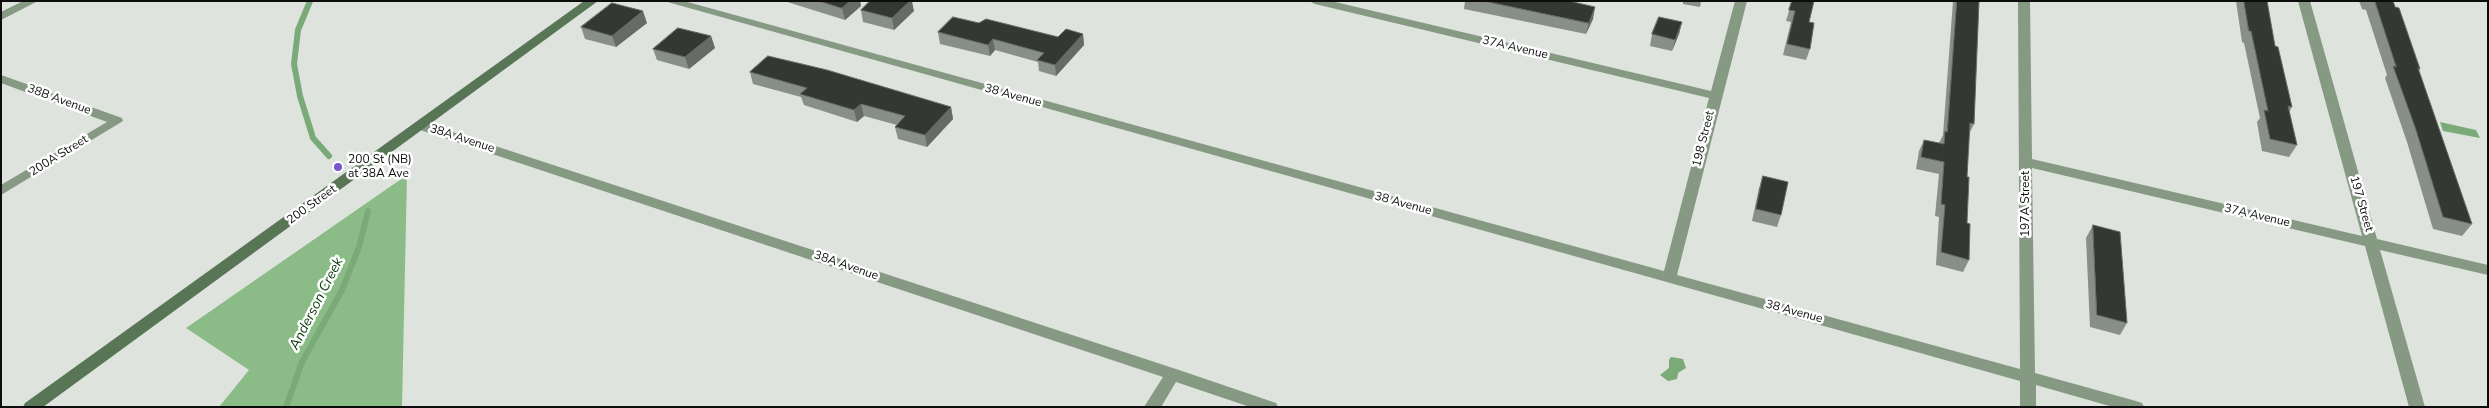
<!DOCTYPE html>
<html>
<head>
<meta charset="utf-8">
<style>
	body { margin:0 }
	#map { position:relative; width:2489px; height:408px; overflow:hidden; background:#dee3dd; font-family:"Nunito Sans",sans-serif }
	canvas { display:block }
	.frame { position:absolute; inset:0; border:2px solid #0c0d0c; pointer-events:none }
</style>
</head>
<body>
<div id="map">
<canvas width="2489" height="408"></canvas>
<div class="frame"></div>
</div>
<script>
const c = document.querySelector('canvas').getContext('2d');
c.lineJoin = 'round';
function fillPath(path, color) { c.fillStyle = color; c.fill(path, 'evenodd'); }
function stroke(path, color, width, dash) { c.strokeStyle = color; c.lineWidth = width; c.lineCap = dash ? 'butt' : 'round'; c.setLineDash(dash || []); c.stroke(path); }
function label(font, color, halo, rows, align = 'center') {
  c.font = font + ' "Nunito Sans",sans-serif'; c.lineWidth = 5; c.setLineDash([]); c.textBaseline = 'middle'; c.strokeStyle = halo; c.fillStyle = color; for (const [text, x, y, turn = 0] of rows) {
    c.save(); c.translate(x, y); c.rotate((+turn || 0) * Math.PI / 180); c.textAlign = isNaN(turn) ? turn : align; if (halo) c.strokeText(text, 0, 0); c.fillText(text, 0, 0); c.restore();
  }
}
fillPath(new Path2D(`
	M407,175L402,407H219L249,370L186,328Z`), '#8bbc88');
fillPath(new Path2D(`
	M2440,122L2476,130L2480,138L2443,131Z
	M1671,357L1683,359L1686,368L1678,373L1677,379L1668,381L1660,375L1669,368V360Z`), '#7aaa78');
stroke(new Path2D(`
	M310,1L298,30L294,64L300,96L313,138L329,156
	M286,407L302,362L342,290L359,247L368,211`), '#7aaa78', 6);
fillPath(new Path2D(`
	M23,1H38L1,20V12Z
	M664,1H684L1664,271L1709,98L1315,4L1309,1H1331L1711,91L1735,1H1747L1677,275L2020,369L2018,1H2030L2032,159L2362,236L2298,1H2310L2377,239L2488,265V275L2380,250L2425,407H2409L2365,246L2032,168L2035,373L2136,401L2142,403L2144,407H2113L2036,385V407H2020V381Z
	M1,75L122,118L123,121L1,195V185L107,122L1,83Z
	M422,122L1179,370L1276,403L1278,407H1250L1176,382L1161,407H1144L1163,377L417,129L416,126Z`), '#859983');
fillPath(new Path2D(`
	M584,1H598L43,407H23L25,403Z`), '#587656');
fillPath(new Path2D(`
	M784,1H860L861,6L845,20Z
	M1465,1H1569L1593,19L1586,34L1464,9Z
	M1683,1H1701L1700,7L1683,4Z
	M1792,1L1809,22L1810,49L1806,60L1783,55L1791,22L1786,21Z
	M1953,1H1979L1974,124L1969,134L1967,177V223L1969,260L1963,272L1936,265L1939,217L1935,216L1939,174L1916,169L1919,151L1924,140L1939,143L1943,135Z
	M2236,1H2267L2275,46L2292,107L2289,112L2297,145L2289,157L2262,151L2257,122L2260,118L2244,43L2242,42Z
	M2359,1H2393L2420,69L2419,71L2472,224L2462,236L2433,229L2407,142L2385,78L2387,75L2366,10L2362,9Z
	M861,10L914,11L894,30L863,22Z
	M1682,22L1679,34L1672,51L1650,46L1652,34Z
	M647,23L616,47L585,39L581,27Z
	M979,23L1058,37L1083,34L1084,45L1056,76L1039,71L1038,62L995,50L990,56L940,44L938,32Z
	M711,36L715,48L689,69L657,60L653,49Z
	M750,72L951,107L953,119L927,147L898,139L895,127L897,125L864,116L857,122L804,105L801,97L753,84Z
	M1763,176L1781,215L1777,227L1752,221L1759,188Z
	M2093,225L2127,323L2120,335L2090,327L2086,238Z`), '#888e88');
fillPath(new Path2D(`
	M850,1H860L861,6L845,20L842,8Z
	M910,1H912L914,11L894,30L892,18Z
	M1595,7L1593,19L1586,34L1589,23Z
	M643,11L647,23L616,47L612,36Z
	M1682,22L1679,34L1672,51L1675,40Z
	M1083,34L1084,45L1056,76L1055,65Z
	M711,36L715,48L689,69L685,57Z
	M993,39L995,50L990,56L988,45Z
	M861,104L864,116L857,122L854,110Z
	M951,107L953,119L927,147L925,135Z`), '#666b66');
const building = new Path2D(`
	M819,1H850L842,8Z
	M870,1H910L892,18L861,10Z
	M1484,1H1569L1595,7L1589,23Z
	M1792,1H1814L1809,22L1814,23L1810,49L1787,44L1795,11L1789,10Z
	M1957,1H1979L1974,124L1970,123L1967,177H1969L1967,223L1970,224L1969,260L1941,252L1945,205L1941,204L1944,162L1921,157L1924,140L1944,144L1945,131L1947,132Z
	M2244,1H2267L2275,46L2278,47L2292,107L2288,106L2297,145L2270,139L2264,110L2268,111L2251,31H2249Z
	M2375,1H2393L2395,7L2399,8L2420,69L2418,68L2472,224L2443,217L2416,130L2393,66L2396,67Z
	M612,3L643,11L612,36L581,27Z
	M953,17L979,23L986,19L1058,37L1066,29L1083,34L1055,65L1037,60L1044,53L993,39L988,45L938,32Z
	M1659,17L1682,22L1675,40L1652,34Z
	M678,28L711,36L685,57L653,49Z
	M768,56L827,70L951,107L925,135L895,127L905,116L861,104L854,110L800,94L807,88L750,72Z
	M1763,176L1788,182L1781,215L1756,209Z
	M2093,225L2120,232L2127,323L2097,315Z`);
fillPath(building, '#333833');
stroke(building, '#666b66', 1);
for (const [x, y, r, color] of [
	[338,167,5,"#7955ce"]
]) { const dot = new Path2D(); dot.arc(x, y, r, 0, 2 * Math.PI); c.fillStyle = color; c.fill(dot); stroke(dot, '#fff', 2); }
label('12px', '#0c0d0c', '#fff', [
	["37A Avenue",1515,48,13],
	["38 Avenue",1013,96,15],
	["38B Avenue",59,100,20],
	["38A Avenue",462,139,18],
	["198 Street",1704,139,-76],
	["200A Street",59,156,-32],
	["38 Avenue",1403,204,15],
	["197A Street",2026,204,-90],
	["197 Street",2361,204,74],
	["200 Street",312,205,-36],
	["37A Avenue",2257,216,13],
	["38A Avenue",846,266,19],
	["38 Avenue",1794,312,15]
]);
label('12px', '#0c0d0c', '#fff', [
	["200 St (NB)",348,160],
	["at 38A Ave",348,174]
], 'left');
label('italic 14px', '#063b07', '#fff', [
	["Anderson Creek",317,304,-63]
]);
</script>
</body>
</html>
